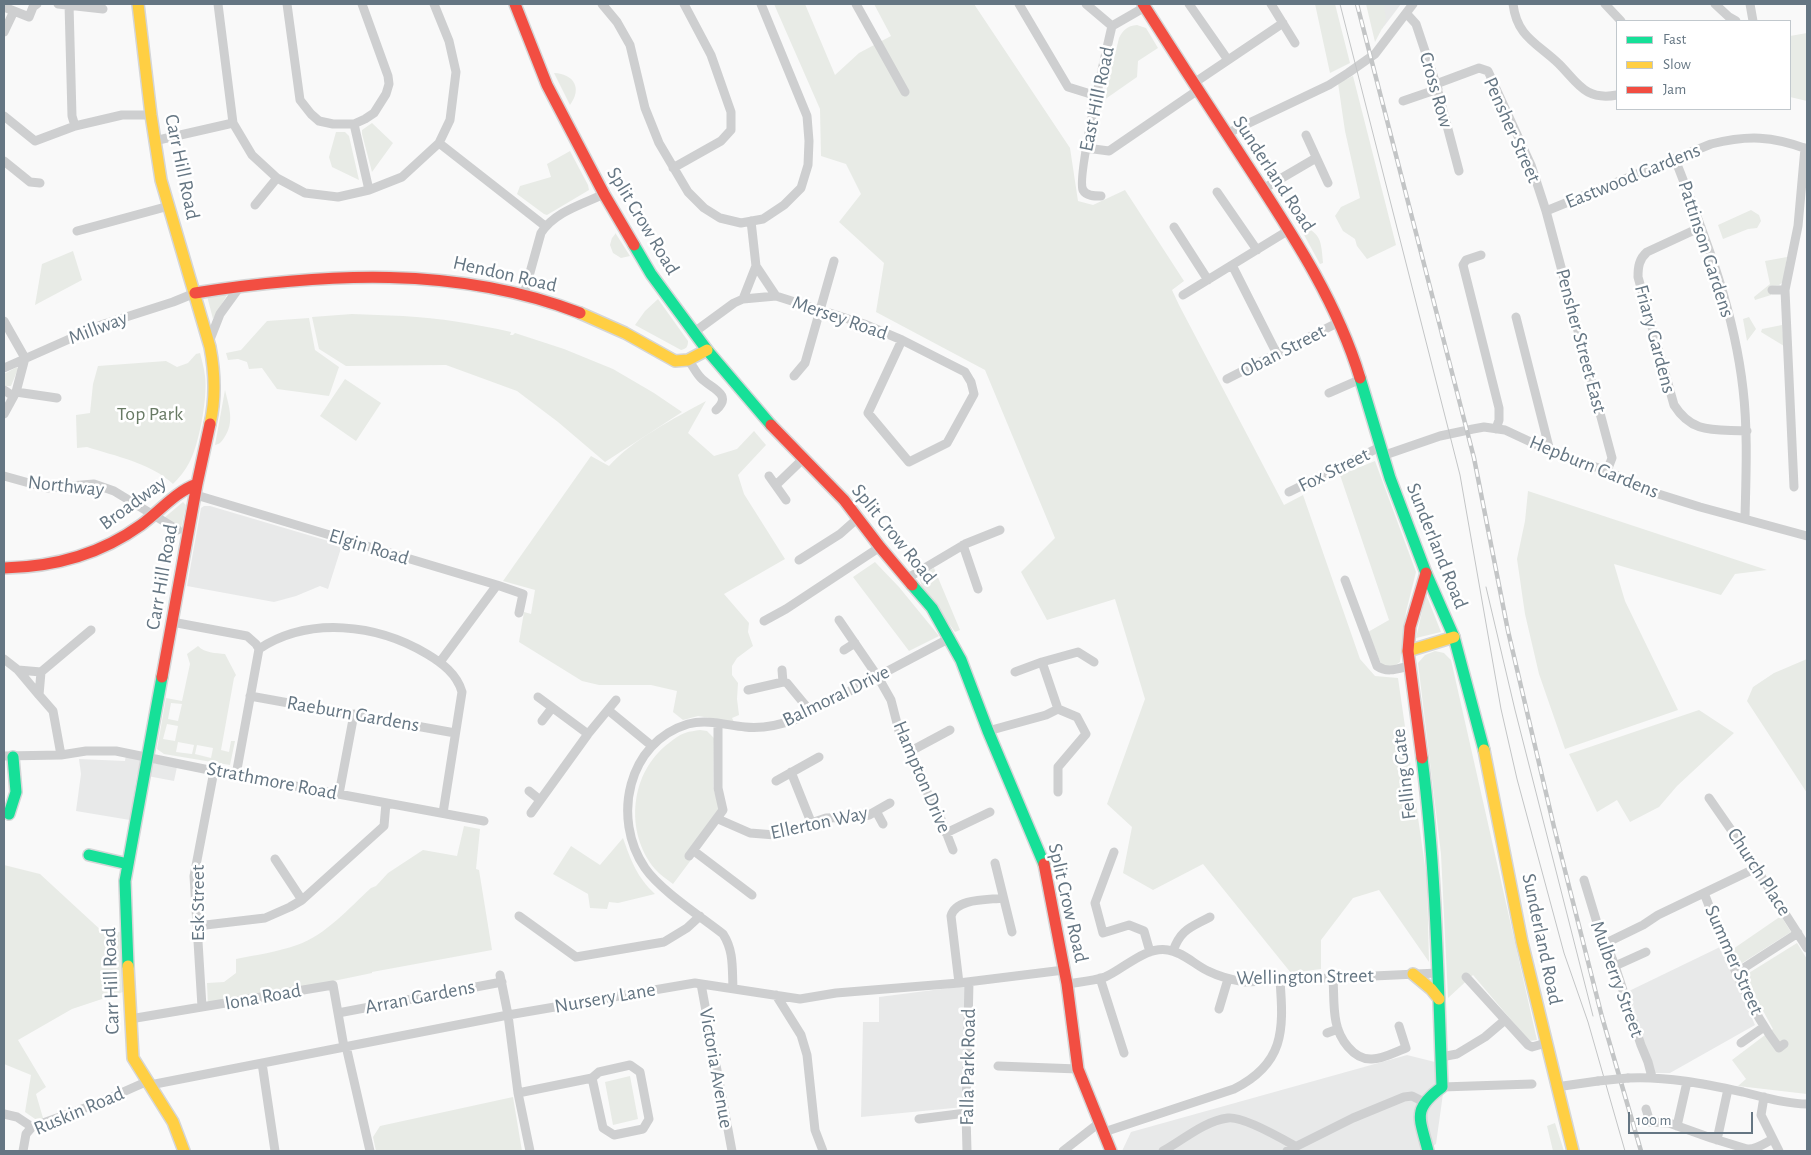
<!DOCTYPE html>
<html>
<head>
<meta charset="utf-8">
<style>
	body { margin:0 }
	#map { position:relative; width:1811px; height:1155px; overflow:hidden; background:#f9f9f9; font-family:"Alegreya Sans",sans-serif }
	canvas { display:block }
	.frame { position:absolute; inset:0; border:5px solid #657683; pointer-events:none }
	.legend { position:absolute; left:1616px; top:20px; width:175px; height:90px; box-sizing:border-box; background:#fff; border:1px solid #c1c8cd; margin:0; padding:6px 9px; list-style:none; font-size:15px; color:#657683 }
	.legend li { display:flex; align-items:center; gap:10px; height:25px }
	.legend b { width:25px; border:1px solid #c1c8cd }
	.scale { position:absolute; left:1628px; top:1112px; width:125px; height:22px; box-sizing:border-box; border:2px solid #657683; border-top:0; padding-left:6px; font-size:15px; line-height:18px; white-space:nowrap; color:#657683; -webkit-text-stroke:4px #fff; paint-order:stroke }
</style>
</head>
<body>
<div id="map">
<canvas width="1811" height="1155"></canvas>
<div class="frame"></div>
<ul class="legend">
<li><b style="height:6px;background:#16e098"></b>Fast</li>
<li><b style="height:6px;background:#ffcf43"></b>Slow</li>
<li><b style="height:6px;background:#f24e42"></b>Jam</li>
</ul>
<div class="scale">100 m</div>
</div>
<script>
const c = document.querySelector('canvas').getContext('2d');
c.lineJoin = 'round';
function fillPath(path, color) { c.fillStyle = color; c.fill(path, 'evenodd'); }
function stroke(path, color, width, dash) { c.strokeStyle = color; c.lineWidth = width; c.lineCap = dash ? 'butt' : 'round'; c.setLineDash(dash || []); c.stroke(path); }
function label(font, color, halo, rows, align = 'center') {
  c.font = font + ' "Alegreya Sans",sans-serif'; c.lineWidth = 5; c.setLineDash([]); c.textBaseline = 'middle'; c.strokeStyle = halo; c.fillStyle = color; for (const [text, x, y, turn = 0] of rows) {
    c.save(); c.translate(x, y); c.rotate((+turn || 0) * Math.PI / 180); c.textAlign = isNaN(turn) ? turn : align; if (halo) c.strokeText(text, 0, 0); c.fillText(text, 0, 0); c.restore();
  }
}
fillPath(new Path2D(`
	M1377,4H1401L1382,29Z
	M204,506H210L342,545L328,589L320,586L296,596L274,602L187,586L201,508Z
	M126,754L140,756V761L177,767L174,781L137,774L130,820L76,811L81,774L79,759L125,761Z
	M1720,947L1755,1025L1670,1073H1654L1629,991Z
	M965,986L964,1107L861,1117L863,1022H879V997Z
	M1407,1055L1447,1065L1436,1144L1426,1151H1122L1131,1132Z`), '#e8e9e9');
fillPath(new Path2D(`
	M774,4H805L835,75L859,53L891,36L874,4H974L1070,148L1078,201L1093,205L1125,190L1184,281L1172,290L1179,305L1284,505L1303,495L1360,659L1375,676L1398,678L1427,880L1429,962L1379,890L1353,898L1321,940V969L1291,973L1203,864L1153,890L1123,873L1132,827L1107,804L1145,699L1115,599L1047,620L1021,572L1055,538L985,370L876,312L884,263L839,222L861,194L846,164L821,156L820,109Z
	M1315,4H1335L1350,63L1330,73Z
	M1366,4H1384L1386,21L1375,42Z
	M1137,25L1146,28L1158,48L1138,61L1137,77L1104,100L1119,38C1123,30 1127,26 1137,25Z
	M1807,33V101L1790,97V36Z
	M554,73C575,74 582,89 570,105Z
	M1353,76L1396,245L1367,259L1357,246L1355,239L1343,231L1335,216L1341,207L1360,198L1345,131L1338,83Z
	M372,123L393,143L372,172L362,134V130Z
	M336,132H345L349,136L359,180L332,167L329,157Z
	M570,151L588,185L589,190L547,215L544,214L517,194L520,186L551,177L547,164Z
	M1751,210L1759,215L1761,221L1757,228L1748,229L1723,239L1718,225Z
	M1297,222C1320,234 1321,236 1323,263L1320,264Z
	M616,233V234L630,256L621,258L613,253L610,245L612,238Z
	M73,251L82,280L35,305L42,264Z
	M1787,257L1783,282L1779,285L1770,286L1771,295L1755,300L1754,297L1770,284L1765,261Z
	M226,293L227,295L213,319L207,296Z
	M658,299L688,341C688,347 686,349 681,350L635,325L645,311Z
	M352,314C369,315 386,315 403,316C439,318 476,324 511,332L510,335H513L515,333L564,349L613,369L654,393L682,412L605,462L558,422L517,391L446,365L346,366L319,349L312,317Z
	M1749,317L1756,329L1747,341L1743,319Z
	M309,318L315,350L339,367L329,396L277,389L262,368L249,369L247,362L238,359L228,360L226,353L241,350L267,321Z
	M1782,325L1784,346L1761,332L1762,329Z
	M200,353C202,361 204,368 205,376C208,396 199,446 189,463C185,471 179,478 173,484C151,463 115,456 87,447L77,448L76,415L90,413L93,384L98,366L166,361L177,367L188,363L196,354Z
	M17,367L18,369L11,386H4V374Z
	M345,379L381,403L356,441L320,416Z
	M225,390C229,407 235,422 224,438C221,442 220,444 215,445Z
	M706,401L688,433L714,456L737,449L754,431L766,445L738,475L744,494L785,559L724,594L749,623L748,632L753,646L737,658L732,666V675L738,683L737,699L739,715L732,718L734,722L698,716L683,720L673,712L677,691L651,685H599L582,681L519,642L524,612L531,614L535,590L503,581L591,456L609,466C632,440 675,418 706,401Z
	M1375,461L1416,572L1406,612L1400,662L1391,668L1382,666L1368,632L1389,620L1340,475Z
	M1528,491L1767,570L1735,574L1721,595L1614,564L1625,601L1678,710L1565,749L1539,674L1525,614L1517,559L1525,521Z
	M183,502L186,505L181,529L164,518Z
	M875,562L899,587L939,636L909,651L853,577Z
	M934,568L960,630L955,632L922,587L920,580L921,574Z
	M1426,594L1441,632L1416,638Z
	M198,646C204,653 216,653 225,654L236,675L234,678L221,750L229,752L231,741H235L230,765L164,754L157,749L166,698L182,701L190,664L187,654ZM171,703L182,704L178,721L168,719ZM167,724L178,726L175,741L163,739ZM178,742L194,745L192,754L176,752ZM197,745L213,748L211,758L195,754Z
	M1435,651L1444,653L1451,660L1537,1040L1529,1041L1473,975L1448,998L1441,854L1418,663L1425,655Z
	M1807,659V793L1747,701L1753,687L1774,673Z
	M1699,710L1734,733L1677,786L1659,807L1630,822L1617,800L1597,812L1569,754Z
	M700,730L707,731L714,738L713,787L720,810L686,856L691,860L673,884C667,879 660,875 655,869C624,832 630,772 669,743C674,739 679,735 685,733C690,731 695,731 700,730Z
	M464,826L480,829L476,869L479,870L492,950L372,972V973L208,1007L207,983L224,982L236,973V959C256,955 277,952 297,945C326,935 349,908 371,888L376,886L388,873L423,850L457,856Z
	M623,838C631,861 637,877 655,894L618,903L609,902L607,909L590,908L588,894L553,874L571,846L600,865Z
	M4,865L40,874L104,933L121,932L123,992L72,1009L18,1040L46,1087L36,1094L43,1118L38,1121L25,1112L31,1075L4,1064Z
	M1781,916L1791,932L1739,965L1733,949Z
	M1797,943L1807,959V1094L1738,1086L1746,1079L1732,1060L1773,1029L1744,976Z
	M630,1076L638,1119L613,1125L605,1082Z
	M513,1097L522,1151H376L373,1137L380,1126Z
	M1555,1123L1564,1151H1553L1547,1126Z`), '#e8ebe6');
const fast = new Path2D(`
	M634,245L651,274L707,350L771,425
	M1360,378L1390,478L1426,573L1454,637L1484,750
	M912,585L932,608L961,660L988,731L1044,864
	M1422,758C1436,867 1438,977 1442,1087C1411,1110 1420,1118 1428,1151
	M9,814L16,792L13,757
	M89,855L128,864
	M128,966L125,881L162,677`);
const slow = new Path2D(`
	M138,4L151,115L161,180L210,347C215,373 216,398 210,424
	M580,313L625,333L675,361L688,360L707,350
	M1408,651L1454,637
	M1484,750L1522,942L1573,1151
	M128,966L133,1058L173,1122L184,1151
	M1413,974L1431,989L1439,999`);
const jam = new Path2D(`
	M515,4L547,85L604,194L634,245
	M1143,4C1180,62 1217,119 1255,177C1296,240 1338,305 1360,378
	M195,293C324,273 456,265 580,313
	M771,425L844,500L880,547L912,585
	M4,568C53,567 101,554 141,525C160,511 175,492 197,484
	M162,677L197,484L210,424
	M1422,758L1408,651L1410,627L1426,573
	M1044,864L1067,984L1078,1069L1111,1151`);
stroke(fast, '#d5d6d7', 14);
stroke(slow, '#d5d6d7', 14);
stroke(jam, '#d5d6d7', 14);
stroke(new Path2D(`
	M58,4L103,9
	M69,4L72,116L75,126
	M218,4L233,123L252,155L277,178L305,193L338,197L369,190L402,177L439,143L450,120L456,72L449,41L434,4
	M287,4L300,100L311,114L319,121L333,124H354L365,119L374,113L386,94L389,84L388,76L362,4
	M602,4L617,22L630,45L645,108L659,143L688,192L704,208L720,218L741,223L763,219L784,205L801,188L808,165L809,141L807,116L761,4
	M856,4L905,92
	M1019,4L1068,87L1097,96
	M1086,4L1112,26
	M1189,4L1228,60
	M1271,4L1295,43
	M1513,4C1517,37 1537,43 1559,64C1578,83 1585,101 1617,95
	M1605,4L1621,21
	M1715,4L1729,17L1736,21
	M1750,4L1753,21
	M4,7L29,17L33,7L37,4
	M1406,13L1416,24L1436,84L1459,171
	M4,32L14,11
	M1194,83L1283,23
	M1436,84L1479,68L1488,71L1531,165L1546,211L1612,458L1607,471
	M1403,101L1438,89
	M4,116L35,141L75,126L122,115H151
	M354,124L369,190
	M1226,134L1329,85L1348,73L1375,54L1413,4
	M1306,135L1328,183
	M154,141L233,123
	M439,143L545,226
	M1086,148L1109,151L1198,90
	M1675,159C1704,234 1734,308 1743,389C1748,432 1746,475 1745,518
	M4,161L30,182L40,183
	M673,168L721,141L731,130V112L711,55L684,4
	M1263,189L1316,158
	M1217,192L1257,250
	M1101,196C1095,196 1086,196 1083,190C1076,179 1107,48 1112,26L1145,7
	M255,205L277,178
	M1546,211L1711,144C1748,135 1772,136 1807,149
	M751,221L756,266L776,296
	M1174,227L1208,280
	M1701,227L1647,252C1639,259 1638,267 1638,277L1674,405C1693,435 1715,429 1747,431
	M77,231L169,206
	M1481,255L1466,260L1463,265L1499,408V420L1496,429
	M1232,265L1277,354
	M1772,290H1785
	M524,294L541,233C554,212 583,204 604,194
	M1183,295L1289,230
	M743,299L756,266
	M1516,317L1550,451
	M4,321L25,358L16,392L4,414
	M693,333L734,303L743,299L776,296L864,324L902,340L965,372L971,382L974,394L947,443L909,462L868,413L902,340
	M209,342L220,314L241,285
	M689,361C693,366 696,373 701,378C710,388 734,394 716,410
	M4,368L101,325L173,302L195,293
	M794,376L805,363L834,261
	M1227,379L1339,322
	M4,390L13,396
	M16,392L57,398
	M1329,393L1361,379
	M1382,456L1440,436L1473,429L1484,427L1505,430L1550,451L1607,471L1652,492L1700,507L1807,536
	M4,476L47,488L94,484L114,491L178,530
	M769,476L786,500
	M776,485L803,459
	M1794,487L1785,290L1798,226L1805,148
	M1289,492L1380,447
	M196,495L497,585L523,594L519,613
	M963,545L978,589
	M799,560L840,534L858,518
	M906,579L965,544L1000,530
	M1345,580L1377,666C1387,673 1397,669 1409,666
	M839,620L878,677L891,700L899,731L918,768L923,784L941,819L953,850
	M764,621L786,609L880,547
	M172,622L247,636L256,644L259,649C309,616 377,624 427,654C442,663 457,674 462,692L443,813
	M844,650L855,643
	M4,659L18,670L41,672L39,695L53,711L61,755
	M440,662L497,585
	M18,670L39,695
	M782,670L783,682
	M41,672L91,630
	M1015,672L1042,662
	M748,690L783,682L787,683L811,712
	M250,696L455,733
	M538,697L588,734
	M1058,709L1077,717L1086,734L1058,767V792
	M608,710L652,746
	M542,721L552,708
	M988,731L1046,715L1058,709L1042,662L1078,652L1094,662
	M909,752L950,730
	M4,756L61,755L86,751H116L214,771L484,821
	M791,772L811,822
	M236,775L259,649
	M776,781L819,757
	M529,791L540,800
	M339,794L354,714
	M1709,798L1734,834L1807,948
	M876,811L883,824
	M531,813L588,734L616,700
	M718,819L750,833L775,835L826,818L860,817L869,815L890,803
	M946,833L990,812
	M694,851L752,895
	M1114,852L1095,903L1103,933L1129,925L1144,931L1150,952
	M689,856L723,810L718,788V724
	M275,859L302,900
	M995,863L1012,932
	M1584,880L1601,936L1606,943L1615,966L1641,1045L1648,1062L1652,1077
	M1704,893C1725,946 1744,1002 1779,1048L1784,1044
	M519,916L576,957L664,942L687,928L700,916
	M197,926L265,918L290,907L302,900L384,826L386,803
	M1606,943L1643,925L1658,915L1756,868
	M1173,951C1181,929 1190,928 1210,917
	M1615,966L1646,952
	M1736,973L1798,933
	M500,975L508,1015L518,1093L530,1151
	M1466,977L1528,1045L1532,1047L1546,1043
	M1100,978L1124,1053
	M1333,978C1334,992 1333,1008 1336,1022C1339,1038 1353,1060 1372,1059C1383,1059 1395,1052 1406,1048L1399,1026
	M959,983L951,916C956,898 988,900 1003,898
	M701,984L732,1151
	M1067,984C1079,982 1093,981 1105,977C1124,969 1145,946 1168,950C1183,952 1195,965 1208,971C1220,977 1232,980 1245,982L1438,973
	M733,988C732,968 734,951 723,934C700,916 660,890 645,868C611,818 628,742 688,724C707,719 726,725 745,727C763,729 780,725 797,719L950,638
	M776,995L801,1035L807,1055L815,1130L823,1151
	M202,1007L194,876L214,771
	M1219,1009L1228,979
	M338,1013L502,982
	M130,1019L333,985L344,1047
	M1327,1033L1338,1029
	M1741,1043L1764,1027
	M346,1046L370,1151
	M1441,1057L1457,1054L1485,1037L1505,1020
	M262,1063L275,1151
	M998,1066L1078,1069
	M1628,1078C1667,1076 1705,1084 1743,1092C1763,1097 1786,1104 1807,1104
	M150,1085L508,1015L695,983L800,999L836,993L959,983L1064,970
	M1442,1087L1532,1084
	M1556,1087L1598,1081
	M518,1093L592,1078L599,1072L630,1065L640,1072L649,1119L643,1129L614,1135L603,1128L592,1078
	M1764,1097L1761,1115L1779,1151
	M1646,1109L1650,1122L1669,1123L1711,1138L1747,1149C1756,1150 1765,1143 1773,1139
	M4,1114L17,1117L32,1127
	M919,1119L966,1113
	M1677,1126L1687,1082
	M1104,1132L1234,1089C1284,1064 1284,1031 1280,981
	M1717,1140L1728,1089
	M23,1151L26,1134L32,1127L96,1104L148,1081
	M967,1151L966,1113L969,982
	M1063,1151L1099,1123
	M1163,1151C1183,1140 1204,1121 1228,1118C1243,1116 1281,1138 1295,1146
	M1287,1151L1353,1118L1404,1097L1412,1096L1424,1102`), '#cecfd0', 9);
stroke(fast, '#16e098', 11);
stroke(slow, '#ffcf43', 11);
stroke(jam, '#f24e42', 11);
stroke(new Path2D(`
	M1340,4L1460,475L1501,709L1517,779L1564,953L1588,1022L1625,1151
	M1486,587L1515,710L1593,1016`), '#c3c5c6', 1);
const rail = new Path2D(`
	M1357,4L1474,458L1508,631L1554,827L1602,1017L1641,1151`);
stroke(rail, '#c3c5c6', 4.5);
stroke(rail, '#fff', 2.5, [8]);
stroke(new Path2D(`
	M1598,1081L1628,1078`), '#cecfd0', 9);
label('20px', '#657683', '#fff', [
	["Cross Row",1436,90,74],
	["East Hill Road",1097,99,-78],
	["Pensher Street",1512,130,66],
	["Carr Hill Road",182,167,78],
	["Sunderland Road",1274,174,57],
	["Eastwood Gardens",1633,176,-22],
	["Split Crow Road",643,221,59],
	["Pattinson Gardens",1706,249,72],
	["Hendon Road",505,274,13],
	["Mersey Road",840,318,19],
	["Millway",98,328,-21],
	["Friary Gardens",1655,339,75],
	["Pensher Street East",1581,341,75],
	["Oban Street",1283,351,-27],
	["Hepburn Gardens",1594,467,22],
	["Fox Street",1334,470,-26],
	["Northway",66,486,6],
	["Broadway",133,503,-36],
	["Split Crow Road",894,534,51],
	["Sunderland Road",1437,546,68],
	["Elgin Road",369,547,17],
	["Carr Hill Road",162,577,-80],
	["Balmoral Drive",836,696,-26],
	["Raeburn Gardens",353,714,10],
	["Felling Gate",1404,774,-97],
	["Hampton Drive",922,777,67],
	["Strathmore Road",272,781,11],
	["Ellerton Way",819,823,-12],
	["Church Place",1759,872,57],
	["Esk Street",198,903,-90],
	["Split Crow Road",1068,903,77],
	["Sunderland Road",1542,939,78],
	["Summer Street",1734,960,66],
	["Wellington Street",1305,977,-1],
	["Mulberry Street",1617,979,70],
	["Carr Hill Road",111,981,-92],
	["Iona Road",263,997,-10],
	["Arran Gardens",420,997,-11],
	["Nursery Lane",605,998,-10],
	["Falla Park Road",968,1067,-89],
	["Victoria Avenue",716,1068,80],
	["Ruskin Road",79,1111,-23]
]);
label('20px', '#687a64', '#fff', [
	["Top Park",150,414]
]);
</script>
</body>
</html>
